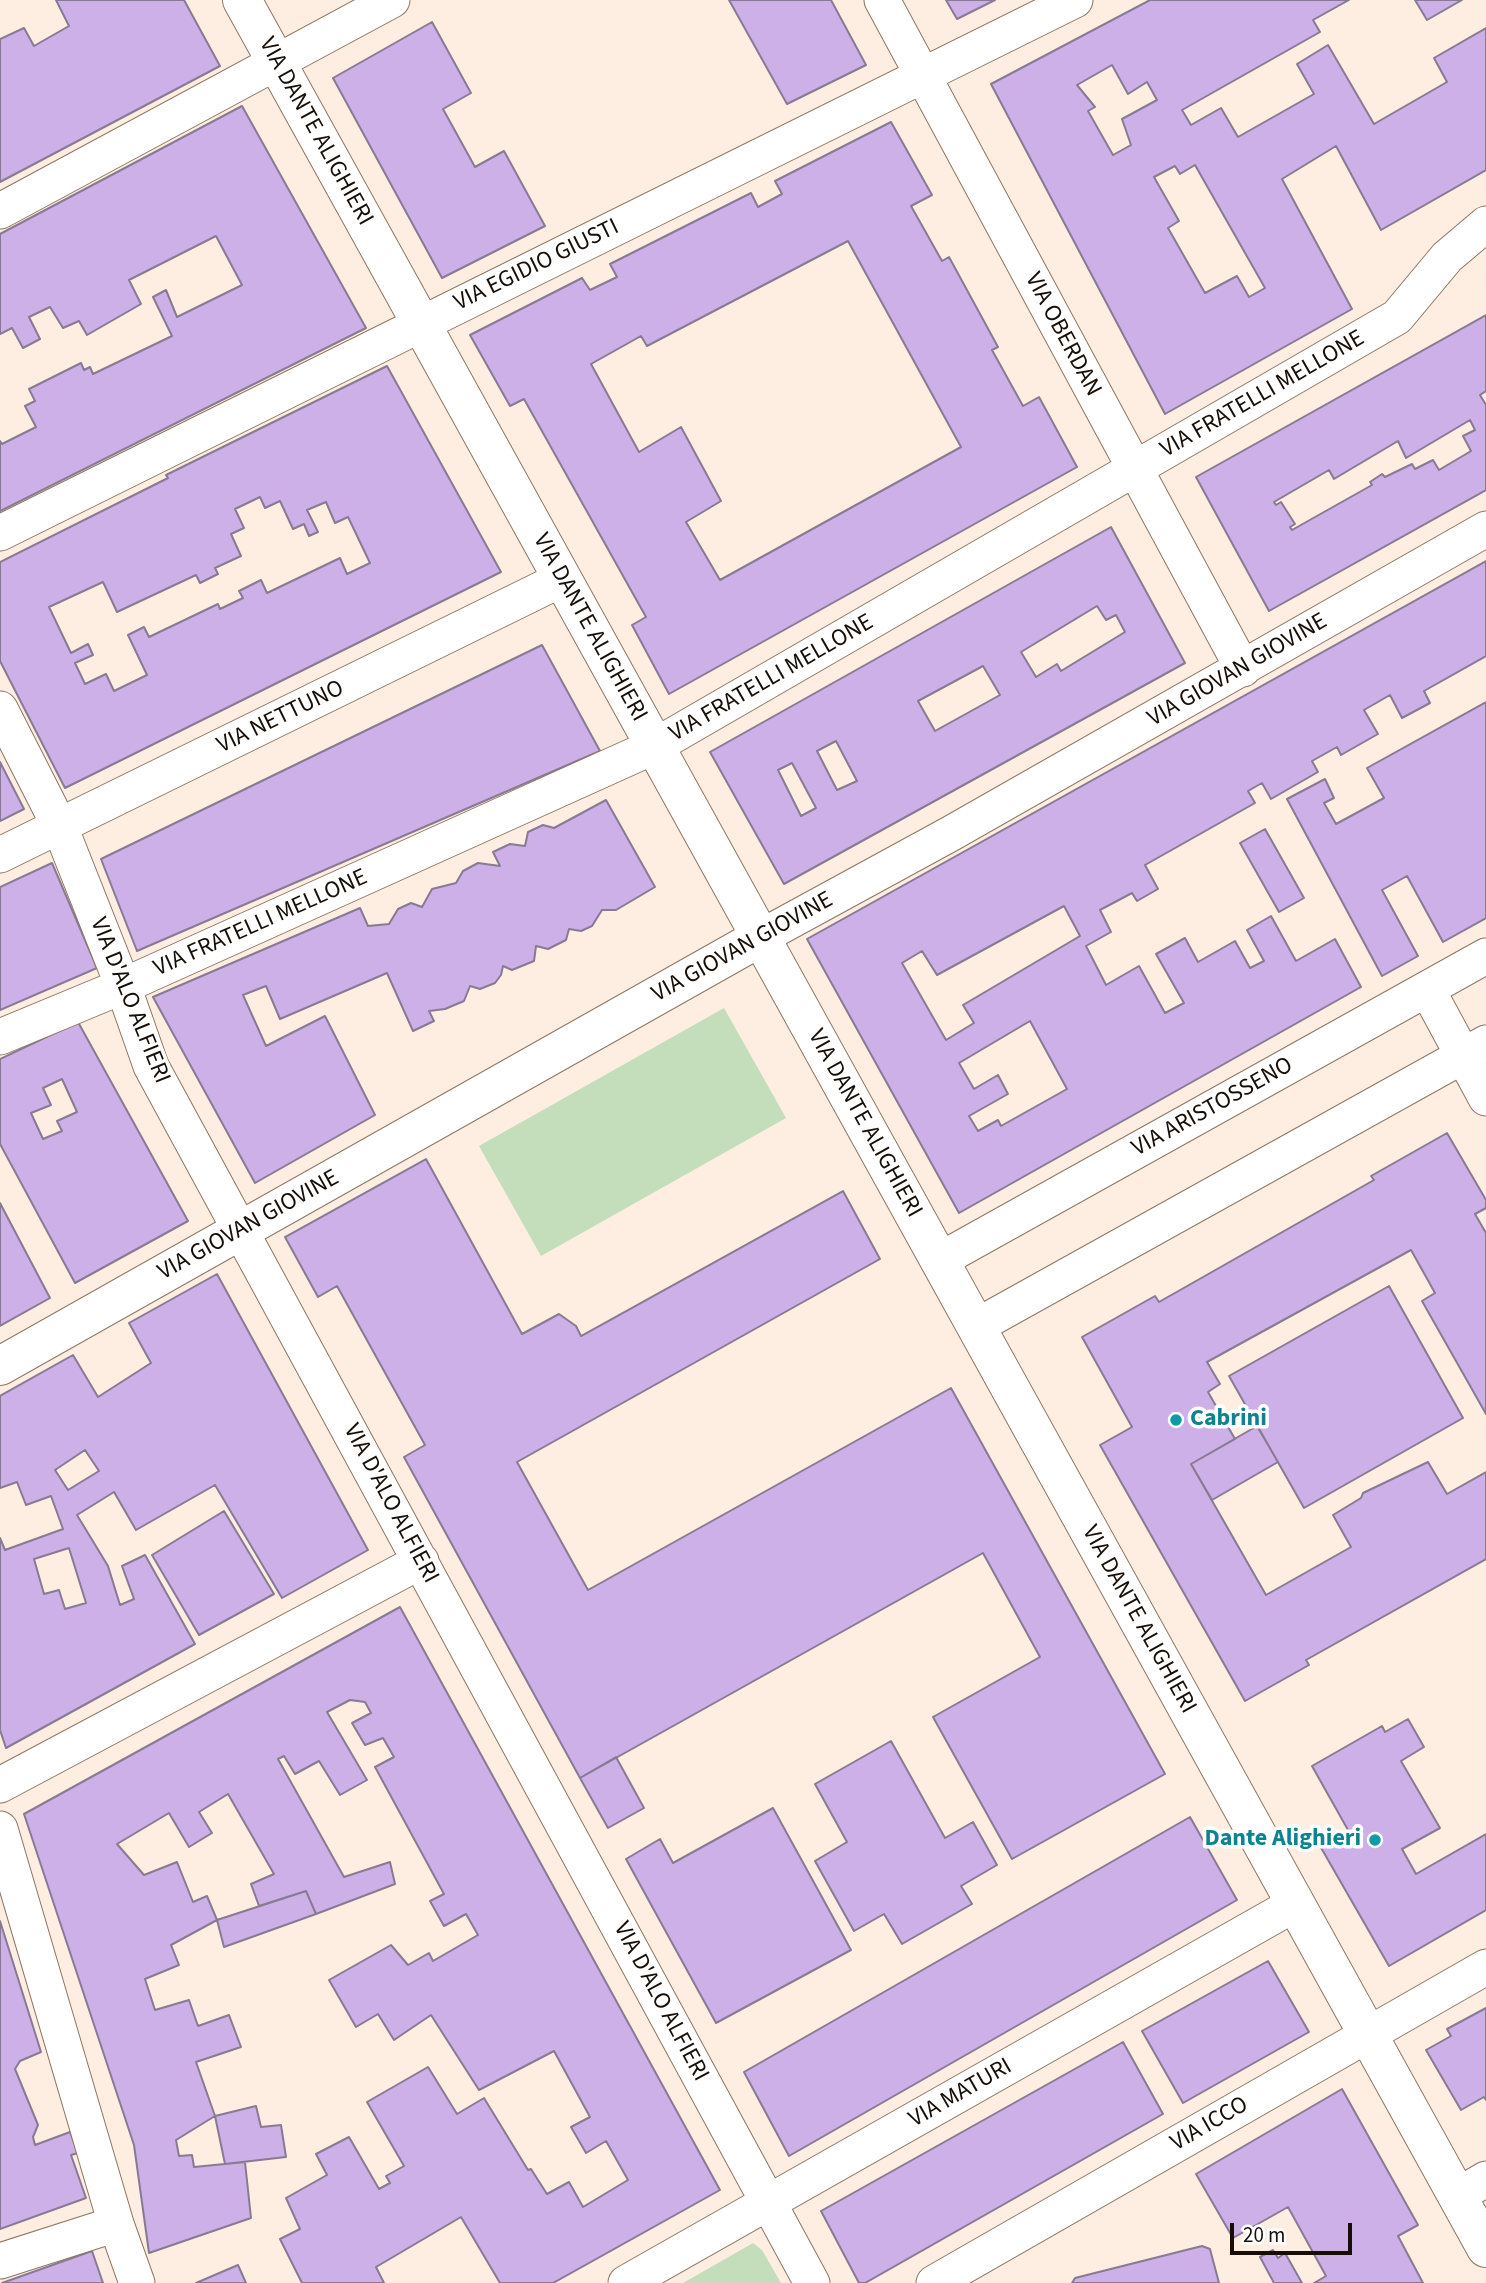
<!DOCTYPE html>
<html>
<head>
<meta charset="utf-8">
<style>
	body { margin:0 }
	#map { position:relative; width:1486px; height:2283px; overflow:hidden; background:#feeee1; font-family:"Source Sans 3",sans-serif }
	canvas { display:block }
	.scale { position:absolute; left:1230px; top:2223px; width:122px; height:32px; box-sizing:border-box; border:4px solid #160e07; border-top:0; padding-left:9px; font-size:21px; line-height:24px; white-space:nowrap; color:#160e07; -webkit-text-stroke:5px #fff; paint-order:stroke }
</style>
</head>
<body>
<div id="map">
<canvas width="1486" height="2283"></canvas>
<div class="scale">20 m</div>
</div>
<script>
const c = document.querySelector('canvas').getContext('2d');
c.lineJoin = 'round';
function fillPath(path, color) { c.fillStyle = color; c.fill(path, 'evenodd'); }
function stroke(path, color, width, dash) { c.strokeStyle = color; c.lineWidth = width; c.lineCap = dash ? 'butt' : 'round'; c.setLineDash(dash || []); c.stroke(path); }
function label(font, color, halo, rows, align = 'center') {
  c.font = font + ' "Source Sans 3",sans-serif'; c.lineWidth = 7; c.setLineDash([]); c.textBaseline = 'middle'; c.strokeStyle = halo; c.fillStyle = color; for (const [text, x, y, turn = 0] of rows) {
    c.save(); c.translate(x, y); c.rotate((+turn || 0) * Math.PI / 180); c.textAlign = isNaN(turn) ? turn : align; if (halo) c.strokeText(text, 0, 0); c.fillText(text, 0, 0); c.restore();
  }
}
fillPath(new Path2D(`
	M724,1008L786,1118L541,1256L479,1146Z
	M753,2243L762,2250L781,2283H683Z`), '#c4ddba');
const building = new Path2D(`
	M56,0H184L220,66L0,182V39L24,28L34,46L69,26Z
	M729,0H831L866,65L787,104Z
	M946,0H995L957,19Z
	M1150,0H1349L1313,20L1320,32L1182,110L1191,125L1221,108L1238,137L1314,94L1297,64L1328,45L1374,124L1447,82L1434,58L1486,28V170L1381,230L1336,146L1282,179L1352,309L1165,414L991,84ZM1112,65L1128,94L1147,82L1157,100L1122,119L1131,145L1113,155L1088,111L1095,107L1077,85ZM1195,165L1265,288L1249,297L1237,276L1205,293L1168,228L1179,221L1154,177L1175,166L1180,174Z
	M1415,0H1462L1427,20Z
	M432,22L471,93L443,109L475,167L504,151L545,226L442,278L333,78Z
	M242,106L366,328L0,511V441L2,444L36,427L25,406L35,401L29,389L81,363L84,370L90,367L93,374L172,336L153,297L166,290L177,317L242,285L216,236L129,280L141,304L87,335L79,321L63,328L50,307L29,317L40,339L23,348L12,328L0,334V234Z
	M891,122L932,195L911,206L942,261L949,257L998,347L992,350L1023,406L1039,397L1077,467L669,694L632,625L646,617L524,399L510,406L470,335L582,278L590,290L617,277L610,264L751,193L758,207L782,194L775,181ZM848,241L961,447L720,580L686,522L721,501L681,427L639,452L591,364L641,336L647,346Z
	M1486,315V391L1480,395L1486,405V490L1269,611L1196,477ZM1470,420L1475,430L1463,436L1471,451L1439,470L1433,460L1415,469L1412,464L1385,477L1382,474L1370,482L1372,485L1292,530L1290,527L1295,524L1281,502L1276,505L1274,502L1329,470L1334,479L1398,441L1406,458Z
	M387,366L501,572L65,788L0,661V562L168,478L166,475ZM260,497L265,508L280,501L293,529L304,524L309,536L318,532L307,510L326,502L335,523L348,517L370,563L347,574L340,558L267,593L261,580L239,591L243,598L220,609L218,604L149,637L144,627L128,635L147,675L114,691L106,674L85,684L75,663L93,655L88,644L71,653L49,607L103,582L117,612L196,575L200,583L218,574L215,568L241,556L231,534L244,528L235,509Z
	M1111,527L1185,663L784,884L710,752ZM1097,606L1106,620L1116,615L1125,632L1061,671L1057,664L1036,677L1021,652ZM983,666L1000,695L935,731L918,701ZM836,741L857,781L837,790L817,751ZM792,763L816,808L801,816L778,770Z
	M1486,561V656L1424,691L1430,703L1402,718L1390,695L1364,710L1378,734L1341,755L1337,747L1312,761L1318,772L1271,799L1262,783L1248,791L1255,803L1145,865L1158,889L1137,901L1132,893L1100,910L1111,932L1086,946L1106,985L1139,966L1165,1013L1184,1003L1156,954L1185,938L1198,962L1235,941L1250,968L1264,961L1247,930L1271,916L1296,961L1335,939L1361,987L959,1213L807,939ZM1064,906L1080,936L963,1005L974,1023L946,1040L902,963L922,951L937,975ZM1030,1021L1067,1089L1001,1126L998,1120L978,1131L969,1116L1008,1094L998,1075L974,1089L959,1063Z
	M542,645L600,751L137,951L101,859Z
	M1486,702V918L1443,942L1407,876L1382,890L1418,956L1382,976L1287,799L1325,779L1334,798L1324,803L1336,824L1384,798L1367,768Z
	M0,762L24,809L0,821Z
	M606,800L655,887L616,910H602L592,926L581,931L569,929L566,940L548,949L536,946L534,961L512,970L503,966L501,975L495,983L480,989L470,986L464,1001L445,1009L429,1011L434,1021L413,1031L387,973L280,1019L266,986L243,995L266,1046L325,1016L375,1115L255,1183L153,997L360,908L368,926L389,924L398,909L411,903L422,907L432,889L456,883L463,871L478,863L500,866L493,852L510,844L525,846L528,832L543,825L554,828Z
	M1265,829L1304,898L1279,912L1240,843Z
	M52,863L97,968L0,1010V887Z
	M78,1022L188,1221L75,1283L0,1144V1059ZM62,1079L77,1112L57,1121L62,1131L43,1139L31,1113L51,1105L43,1088Z
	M1447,1133L1486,1200V1208L1475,1214L1486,1233V1414L1422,1301L1435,1293L1411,1250L1207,1362L1220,1384L1208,1392L1235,1439L1191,1464L1266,1595L1351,1547L1333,1515L1361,1498L1363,1493L1428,1462L1447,1494L1486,1472V1559L1306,1660L1309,1665L1245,1701L1100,1445L1132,1427L1082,1337L1155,1296L1159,1302L1374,1180L1371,1176Z
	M426,1159L522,1334L559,1314L576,1326L581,1336L843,1191L880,1259L517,1462L588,1590L951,1388L1165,1774L1012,1859L933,1717L1040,1657L983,1553L580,1778L404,1457L425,1445L337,1286L318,1297L285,1237Z
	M0,1203L50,1298L0,1326Z
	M217,1274L368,1550L282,1598L215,1485L136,1530L114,1492L77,1515L108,1566L120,1605L134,1599L122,1566L145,1555L195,1644L6,1748L0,1730V1538L5,1550L63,1529L51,1496L26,1505L17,1482L0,1488V1396L73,1355L98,1397L151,1363L129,1323ZM85,1450L99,1471L68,1490L55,1470ZM69,1548L86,1603L65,1609L59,1590L44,1594L34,1559Z
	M1389,1286L1463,1418L1304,1508L1229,1376Z
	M1257,1426L1278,1462L1212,1500L1191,1464Z
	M224,1511L274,1594L199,1635L152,1555Z
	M400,1607L720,2190L553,2283H500L461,2217L376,2267L384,2283H302L280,2239L300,2229L286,2198L327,2175L316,2154L349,2137L379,2189L390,2183L386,2176L404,2166L367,2102L428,2067L457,2114L484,2098L528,2170L531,2169L547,2194L569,2182L583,2207L628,2180L606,2141L586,2153L571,2127L590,2117L554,2051L479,2090L431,2015L394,2040L378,2014L356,2027L329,1980L391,1945L408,1965L429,1953L433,1961L478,1935L466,1914L444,1926L430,1901L444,1894L375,1767L394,1757L383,1738L365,1745L352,1723L371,1713L365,1702L350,1700L327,1712L367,1780L340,1795L319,1761L295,1774L284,1756L278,1759L344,1877L390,1862L395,1884L316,1914L306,1891L259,1906L251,1884L274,1874L228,1794L199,1812L212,1833L189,1847L169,1813L117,1844L144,1875L177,1862L193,1902L207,1896L217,1920L171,1945L179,1965L145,1979L155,2010L189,2000L198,2026L229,2015L241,2047L196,2062L215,2116L176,2140L179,2156L192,2155L194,2167L245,2162L251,2218L149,2253L134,2145L24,1814Z
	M1408,1719L1424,1747L1401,1761L1440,1828L1402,1849L1416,1874L1486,1834V1910L1389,1966L1320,1846L1348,1830L1312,1766L1382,1726L1385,1732Z
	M891,1741L945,1838L973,1822L997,1865L961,1886L972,1904L902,1944L884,1914L854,1931L815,1861L847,1842L815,1784Z
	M616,1757L644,1808L608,1828L580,1778Z
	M773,1808L851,1950L716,2023L626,1859L660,1839L673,1863Z
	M1190,1817L1237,1900L789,2156L744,2072Z
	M306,1891L316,1914L224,1947L217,1920Z
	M0,1921L41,2052L20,2061L15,2069L38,2125L33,2137L35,2145L70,2132L78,2153L71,2155L86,2198L0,2229Z
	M1268,1961L1309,2032L1183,2103L1142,2031Z
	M1486,2008V2100L1484,2097L1461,2110L1426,2050L1451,2036L1447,2029Z
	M1123,2042L1163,2114L865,2283H859L821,2211Z
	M1342,2089L1418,2225L1398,2236L1423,2283H1314L1326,2276L1288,2207L1233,2238L1196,2174Z
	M256,2106L261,2127L281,2125L286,2157L225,2164L215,2116Z
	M1202,2246L1210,2249L1219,2283H1072L1075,2278Z
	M1273,2250L1278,2258L1285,2253L1302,2283H1274L1260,2257Z
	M92,2251L103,2283H2Z
	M238,2265L246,2283H196Z`);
fillPath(building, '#cdb0e7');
stroke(building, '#877a93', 2);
const street = new Path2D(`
	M882,0L1243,669
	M0,211L392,0
	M0,533L1075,0
	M0,709L60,827L123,986L151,1066L812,2283
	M0,855L562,579
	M761,937L950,834L1486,529
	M1427,989L1486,1098
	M0,1037L123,986L655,746L1397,317L1447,257L1486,224
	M940,1260L1486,956
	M977,1326L1486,1043
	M0,1785L421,1561
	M0,1829L116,2224L137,2283
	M1457,2196L1486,2179
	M0,2261L116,2224
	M626,2283L1295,1904
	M934,2283L1486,1967`);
const secondary = new Path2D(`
	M242,0L1486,2248
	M0,1366L761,937`);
stroke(street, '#8d7662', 37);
stroke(secondary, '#8d7662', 40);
stroke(street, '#fff', 35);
stroke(secondary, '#fff', 38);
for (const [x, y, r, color] of [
	[1176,1420,7,"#0f9aa8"],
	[1375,1840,7,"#0f9aa8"]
]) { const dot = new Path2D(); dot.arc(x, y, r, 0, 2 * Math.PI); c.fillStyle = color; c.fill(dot); stroke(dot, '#fff', 2.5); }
label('24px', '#160e07', '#fff', [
	["VIA DANTE ALIGHIERI",315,132,61],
	["VIA EGIDIO GIUSTI",537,266,-26],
	["VIA OBERDAN",1062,335,62],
	["VIA FRATELLI MELLONE",1263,395,-30],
	["VIA DANTE ALIGHIERI",589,628,61],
	["VIA GIOVAN GIOVINE",1238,671,-30],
	["VIA FRATELLI MELLONE",772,679,-30],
	["VIA NETTUNO",281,718,-26],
	["VIA FRATELLI MELLONE",261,924,-24],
	["VIA GIOVAN GIOVINE",743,948,-29],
	["VIA D'ALO ALFIERI",129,1001,68],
	["VIA ARISTOSSENO",1213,1108,-29],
	["VIA DANTE ALIGHIERI",864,1124,61],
	["VIA GIOVAN GIOVINE",249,1226,-29],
	["VIA D'ALO ALFIERI",390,1504,62],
	["VIA DANTE ALIGHIERI",1138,1620,61],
	["VIA D'ALO ALFIERI",660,2002,62],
	["VIA MATURI",961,2094,-30],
	["VIA ICCO",1210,2125,-30]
]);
label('bold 24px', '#0d838f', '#fff', [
	["Cabrini",1190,1420],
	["Dante Alighieri",1361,1840,"right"]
], 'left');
</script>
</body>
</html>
